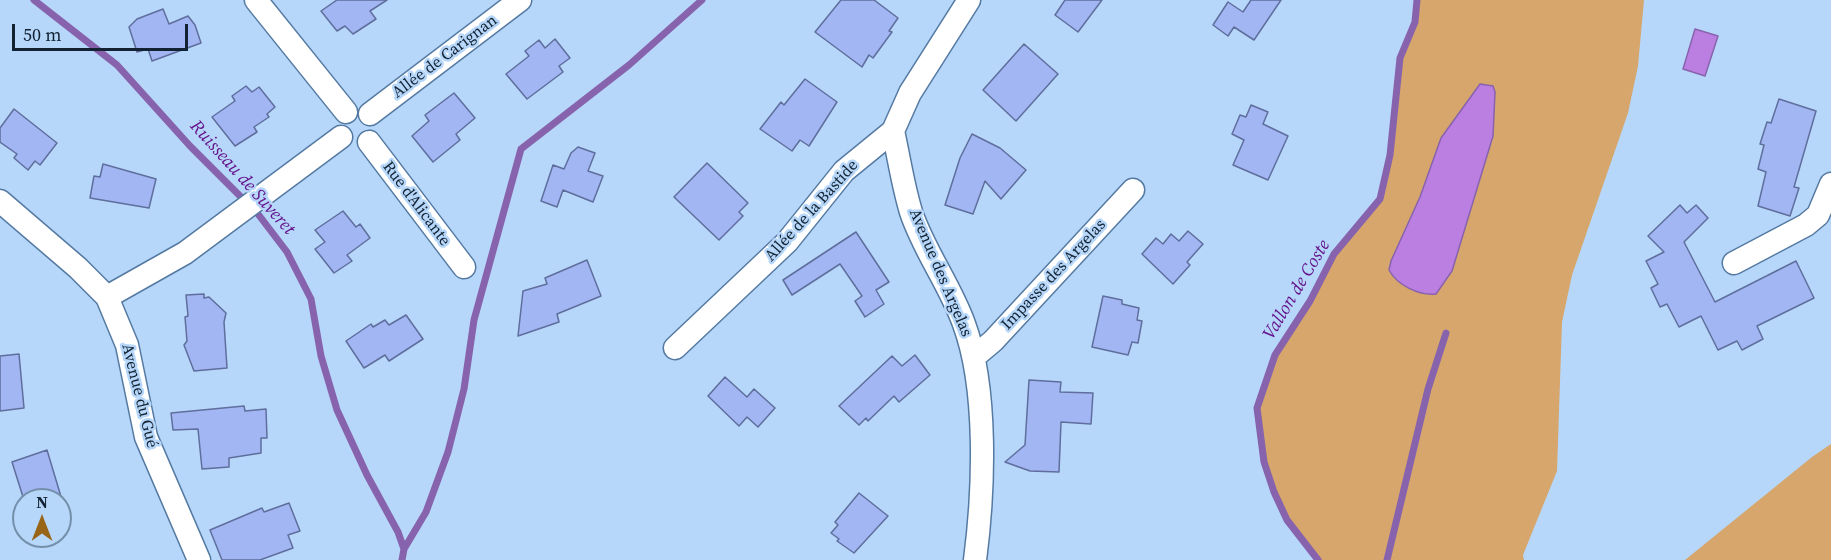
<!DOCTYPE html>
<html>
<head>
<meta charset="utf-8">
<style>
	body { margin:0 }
	#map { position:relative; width:1831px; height:560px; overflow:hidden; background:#b6d7fa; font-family:"Source Serif 4",serif }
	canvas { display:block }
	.north { position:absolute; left:12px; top:488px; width:60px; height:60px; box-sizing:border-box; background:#b6d7fa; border:2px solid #748faa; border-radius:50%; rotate:0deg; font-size:16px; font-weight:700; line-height:24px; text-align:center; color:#122232 }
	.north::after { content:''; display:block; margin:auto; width:21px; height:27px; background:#976418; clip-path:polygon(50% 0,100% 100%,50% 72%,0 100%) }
	.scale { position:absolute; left:12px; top:24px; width:176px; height:27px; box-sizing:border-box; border:3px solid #122232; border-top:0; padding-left:8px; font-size:18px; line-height:21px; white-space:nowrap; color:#122232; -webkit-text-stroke:4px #b6d7fa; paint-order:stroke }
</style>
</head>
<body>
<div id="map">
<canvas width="1831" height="560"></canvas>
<div class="north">N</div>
<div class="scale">50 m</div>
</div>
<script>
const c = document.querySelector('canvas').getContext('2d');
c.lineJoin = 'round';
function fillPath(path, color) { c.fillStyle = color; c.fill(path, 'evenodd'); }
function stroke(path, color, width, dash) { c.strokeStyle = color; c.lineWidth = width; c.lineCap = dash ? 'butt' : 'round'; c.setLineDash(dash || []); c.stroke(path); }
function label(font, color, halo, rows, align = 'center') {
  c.font = font + ' "Source Serif 4",serif'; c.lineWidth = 5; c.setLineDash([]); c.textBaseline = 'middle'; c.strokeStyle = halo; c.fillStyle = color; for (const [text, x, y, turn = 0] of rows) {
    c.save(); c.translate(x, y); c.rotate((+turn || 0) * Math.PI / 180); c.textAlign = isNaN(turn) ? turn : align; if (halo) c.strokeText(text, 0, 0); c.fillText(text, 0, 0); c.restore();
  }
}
fillPath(new Path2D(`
	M1417,0H1644L1638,66L1628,113L1572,275L1562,322L1557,471L1523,555L1524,560H1318L1287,520L1274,492L1264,462L1257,408L1275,355L1310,301L1334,254L1380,199L1390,155L1400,58L1415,22Z
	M1831,444V560H1685L1812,457Z`), '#d6a66c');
const water = new Path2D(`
	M1695,29L1718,36L1705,76L1683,69Z
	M1480,84L1493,86L1495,92L1493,136L1452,271L1436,294C1419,296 1397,285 1389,270L1391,261L1420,197L1441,138Z`);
fillPath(water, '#bb7fe2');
stroke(water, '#8863ad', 1.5);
stroke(new Path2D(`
	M34,0L117,65L190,146L258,214L287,252L311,299L321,356L337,410L367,475L398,532L404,549L402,560
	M404,549L426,512L448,452L464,389L474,320L521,149L629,65L702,0
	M1318,560L1287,520L1274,492L1264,462L1257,408L1275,355L1310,301L1334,254L1380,199L1390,155L1400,58L1415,22L1417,0
	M1387,560L1428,389L1446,333`), '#8863ad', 7);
const building = new Path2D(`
	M337,0H387L370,11L376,19L353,34L345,26L337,31L321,11Z
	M841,0H874L898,18L889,31L892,32L873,58L869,55L862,67L815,32Z
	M1065,0H1102L1078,32L1055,15Z
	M1251,0H1281L1254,40L1234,27L1228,36L1213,25L1228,2L1243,12Z
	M163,9L169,24L188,16L195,25L201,43L152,61L148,49L137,52L129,27L137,19Z
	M555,39L570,58L559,66L563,72L527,99L506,74L529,56L525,51L539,40L545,48Z
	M1024,44L1058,74L1016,121L983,90Z
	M805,79L837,102L809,146L800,140L792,151L760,129L781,102L784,105Z
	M246,86L252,92L259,87L275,107L267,114L269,117L254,127L257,132L235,146L212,117L235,101L232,96Z
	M454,93L475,118L456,134L460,140L433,162L412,136L429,121L425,115Z
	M1779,99L1816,111L1794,187L1799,188L1790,216L1758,206L1766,172L1758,169L1764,145L1760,144L1767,122L1771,123Z
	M1251,105L1268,112L1263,124L1288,136L1268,180L1233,165L1244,140L1232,134L1240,115L1246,117Z
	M14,109L57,143L40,165L35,161L28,170L14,158L17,154L0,142V128Z
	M972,134L1000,148L1026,170L1001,199L985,181L973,214L945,205L960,158Z
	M578,147L595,153L588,171L603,176L593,202L563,190L557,207L541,201L553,165L564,169L571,153Z
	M707,163L748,203L739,212L743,216L719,240L674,197Z
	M103,164L156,179L149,208L90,198L94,176L100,177Z
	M1680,205L1687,213L1696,205L1708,218L1684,242L1715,302L1796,261L1814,298L1757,326L1763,339L1742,350L1737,341L1718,350L1701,316L1679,327L1667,304L1660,307L1651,288L1658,284L1646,261L1664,252L1648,236Z
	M343,211L356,227L360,224L370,238L347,255L352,261L334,273L315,249L325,242L315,230Z
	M1188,231L1203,244L1187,262L1190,265L1173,284L1142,254L1156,238L1163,244L1171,234L1179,241Z
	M856,232L889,282L876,290L884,304L865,317L855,301L862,296L840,264L792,295L783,280Z
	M587,260L601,296L557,314L559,322L518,336L523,291L547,284L545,278Z
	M204,294V298L209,297L226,313L224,322L227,368L194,371L184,345L187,341L185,317L188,316L186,295Z
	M1103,296L1122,300V304L1139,308L1137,320L1142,321L1138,343L1132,342L1128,355L1092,347Z
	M406,315L423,339L389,361L385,355L364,368L346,341L371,324L373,327L385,320L389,325Z
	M19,354L24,408L0,411V356Z
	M915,355L930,375L899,402L894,396L868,421L866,418L859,425L839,406L892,356L902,366Z
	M725,377L747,397L754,389L775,408L758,427L747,417L739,426L708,396Z
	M1029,380L1061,382L1060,392L1093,393L1091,424L1061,422L1059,472L1030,471L1005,462L1025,445Z
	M244,406L245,411L266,409L267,438H261V453L229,458V467L202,469L198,429L173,430L171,413Z
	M47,450L62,500H24L12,462Z
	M859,493L888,516L854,553L837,541L839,539L831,533L838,525L835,522Z
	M289,503L300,531L288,535L293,548L260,560H222L210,530L262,508L264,512Z`);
fillPath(building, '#a2b6f4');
stroke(building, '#5f6e9c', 1.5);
const minor = new Path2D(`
	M256,0L346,112
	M370,114L520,0
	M893,131C899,158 903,186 911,212C924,251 950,285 964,324C988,389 984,491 975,560
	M369,142L464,267
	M0,201L78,268L107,297L127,345L146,437L199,560
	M1734,263L1806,225L1818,215L1831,184
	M107,297L185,253L341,137
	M675,348L787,242L844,171L893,131L910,93L969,0
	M974,357L993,341L1133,190`);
stroke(minor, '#557aa2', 25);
stroke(minor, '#fff', 22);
label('16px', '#122232', '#b6d7fa', [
	["Allée de Carignan",445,57,-37],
	["Rue d'Alicante",416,204,53],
	["Allée de la Bastide",812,211,-48],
	["Avenue des Argelas",940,273,67],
	["Impasse des Argelas",1054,275,-47],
	["Avenue du Gué",139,396,76]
]);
label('italic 18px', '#65148d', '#b6d7fa', [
	["Ruisseau de Suveret",242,178,48],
	["Vallon de Coste",1297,290,-59]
]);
</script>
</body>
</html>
